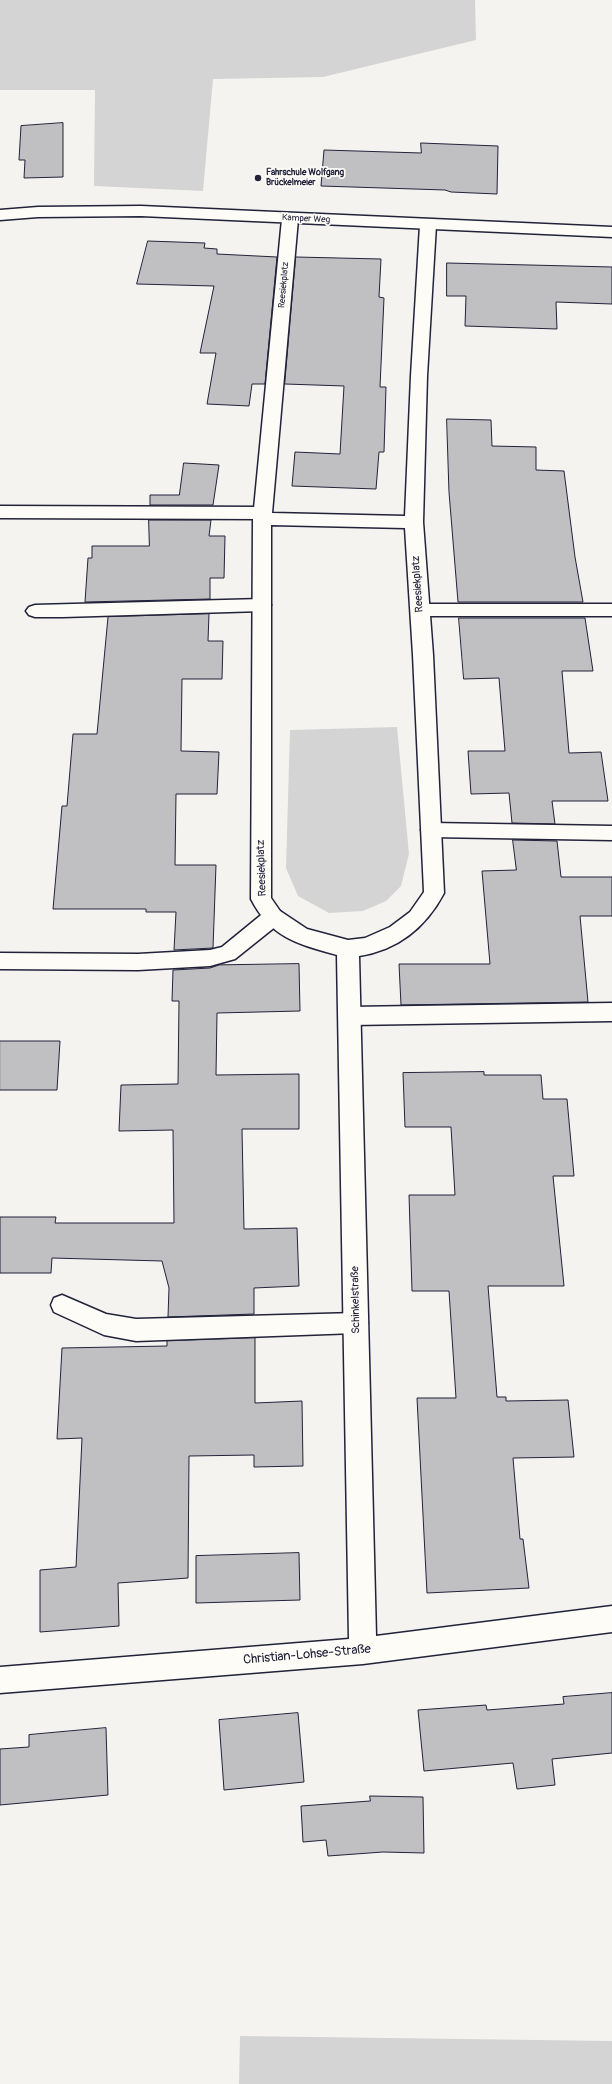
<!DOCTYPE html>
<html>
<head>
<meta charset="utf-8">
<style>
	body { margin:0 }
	canvas { display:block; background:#f4f3ef }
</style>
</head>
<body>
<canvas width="612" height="2084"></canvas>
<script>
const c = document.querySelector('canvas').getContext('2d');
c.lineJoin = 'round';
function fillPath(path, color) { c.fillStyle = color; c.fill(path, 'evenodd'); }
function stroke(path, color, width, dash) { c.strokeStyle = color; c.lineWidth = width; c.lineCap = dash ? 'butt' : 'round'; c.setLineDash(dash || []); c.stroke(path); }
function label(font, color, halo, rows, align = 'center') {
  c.font = font + ' Pangolin,sans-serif'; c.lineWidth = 3.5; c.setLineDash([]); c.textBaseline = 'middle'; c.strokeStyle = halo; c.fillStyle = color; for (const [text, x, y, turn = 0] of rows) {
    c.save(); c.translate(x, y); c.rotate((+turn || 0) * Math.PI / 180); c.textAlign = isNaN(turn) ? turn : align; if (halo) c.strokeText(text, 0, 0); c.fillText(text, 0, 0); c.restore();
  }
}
fillPath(new Path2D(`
	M0,0H475L476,40L323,77L213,79L203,191L94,186L95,90H0Z
	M397,727L409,854L401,886L386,901L363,911L329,913L298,896L286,868L290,730Z
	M240,2036L612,2041V2084H239Z`), '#d5d4d5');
const building = new Path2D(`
	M63,123V177L24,178L25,160H19L21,126Z
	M421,143L498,146L497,194L451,192L445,190L321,186L324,150L421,153Z
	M148,241L205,243L204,248L217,249V254L277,257L265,384H252L249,406L207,404L216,353H200L214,286L137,284Z
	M296,257L381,259L379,297L384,298L380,387H386L384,452H379L376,489L292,486L295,452L340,454L344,386L285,384Z
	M447,263L612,267V304L556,302L557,329L465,326L466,296H447Z
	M447,419L491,420L492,446L536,447V470L564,471L575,557L583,602H458L449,492Z
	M184,463L219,465L213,505H150V495H179Z
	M149,520H211L209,536H225L224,578H210V599L85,602L88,558H92V546H149Z
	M209,614L208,641H223L222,679H182L181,751L219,752L217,794H176L175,865H216L213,948L174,950L176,912H146V909H53L62,806H67L73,734H97L108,617Z
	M459,618H585L593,671H562L569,753L601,752L608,801H552L555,824L512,823L509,793L471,794L468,751H505L499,678L464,679Z
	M513,840L557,841L561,877H612V916H580L588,1002L401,1005L399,964H490L482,871L516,870Z
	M299,964L300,1011L217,1013L216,1075L299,1074V1129H242L244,1229L297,1228L299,1286L254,1288V1314L168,1317L169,1288L162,1261L52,1258L51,1273H0V1217H56L55,1223H174L173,1130L119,1131L121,1085L178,1084L179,1001H172L173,970L210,968L219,965Z
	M0,1041H60L57,1090H0Z
	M484,1072V1075H541L543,1099H567L574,1176H553L564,1286H488L497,1397H506V1401L568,1400L574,1457L513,1458L520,1539H523L529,1588L427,1593L417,1398H456L449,1291H412L409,1195H455L451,1127H405L403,1073Z
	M255,1338V1403L302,1401L303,1466L254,1467V1455L189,1456L188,1578L118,1583L119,1626L40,1632V1570L76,1567L82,1438L57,1439L62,1348L167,1346V1341Z
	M299,1553L300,1600L196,1603V1556Z
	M612,1693V1753L552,1759L555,1785L517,1789L513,1763L424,1771L418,1710L486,1705L487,1710L564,1704L563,1697Z
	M298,1713L304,1782L224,1790L219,1720Z
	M106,1728L108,1795L0,1805V1749L29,1747V1735Z
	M370,1796L423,1797L424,1853L383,1852L328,1856L326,1840L303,1842L301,1806L370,1801Z`);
fillPath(building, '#c0bfc2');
stroke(building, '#22223b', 1);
const lane = new Path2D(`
	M0,506L263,507L269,509L272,513L269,517L263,519L0,518Z
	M262,599L268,601L271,605L268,609L262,611L63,617H35L29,615L26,611L29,607L35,605Z
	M420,604H612V616H420L414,614L411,610L414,606Z
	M431,823L612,826V840L431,837L424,835L421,830L424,825Z
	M273,909L280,911L283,917L280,923L235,959L210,966L138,970L0,969V953L138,954L210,950L222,947L266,911Z
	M612,1003V1021L350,1025L343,1022L340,1016L343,1010L350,1007Z
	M62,1295L106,1314L136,1319L356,1313L364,1316L368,1323L364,1330L356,1333L136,1341L104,1335L54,1312L51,1305L54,1298Z`);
const street = new Path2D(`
	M290,214L296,216L298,219L272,513L405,516L411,376L420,225L422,222H434L436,225L427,376L423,522L433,655L444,893C426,927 398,950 359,956L376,1636L612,1606V1632L363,1664L0,1693V1667L349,1639L337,955C298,944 271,938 251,899L253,519L282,219L284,216ZM271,525L405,528L413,655L424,892L410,912L390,927L365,938L348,940L307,929L280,911L271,898Z`);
const secondary = new Path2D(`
	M141,206L612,227V237L141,216L38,217L0,220V210L38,207Z`);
stroke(lane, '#22223b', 3);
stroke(street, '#22223b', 3);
stroke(secondary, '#22223b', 3);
fillPath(lane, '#fdfcf7');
fillPath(street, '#fdfcf7');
fillPath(secondary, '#fdfcf7');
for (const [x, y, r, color] of [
	[258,178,4,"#22223b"]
]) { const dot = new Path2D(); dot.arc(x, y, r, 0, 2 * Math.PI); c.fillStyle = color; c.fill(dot); stroke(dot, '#fdfcf7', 1.5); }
label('bold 9px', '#22223b', '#fdfcf7', [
	["Fahrschule Wolfgang",266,173],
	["Brückelmeier",266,183]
], 'left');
label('9px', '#22223b', '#fdfcf7', [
	["Kamper Weg",306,219,3],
	["Reesiekplatz",284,285,-85]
]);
label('11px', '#22223b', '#fdfcf7', [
	["Reesiekplatz",418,584,-94],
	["Reesiekplatz",262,868,-92],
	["Schinkelstraße",356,1300,-91]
]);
label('13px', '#22223b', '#fdfcf7', [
	["Christian-Lohse-Straße",307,1655,-5]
]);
</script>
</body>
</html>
